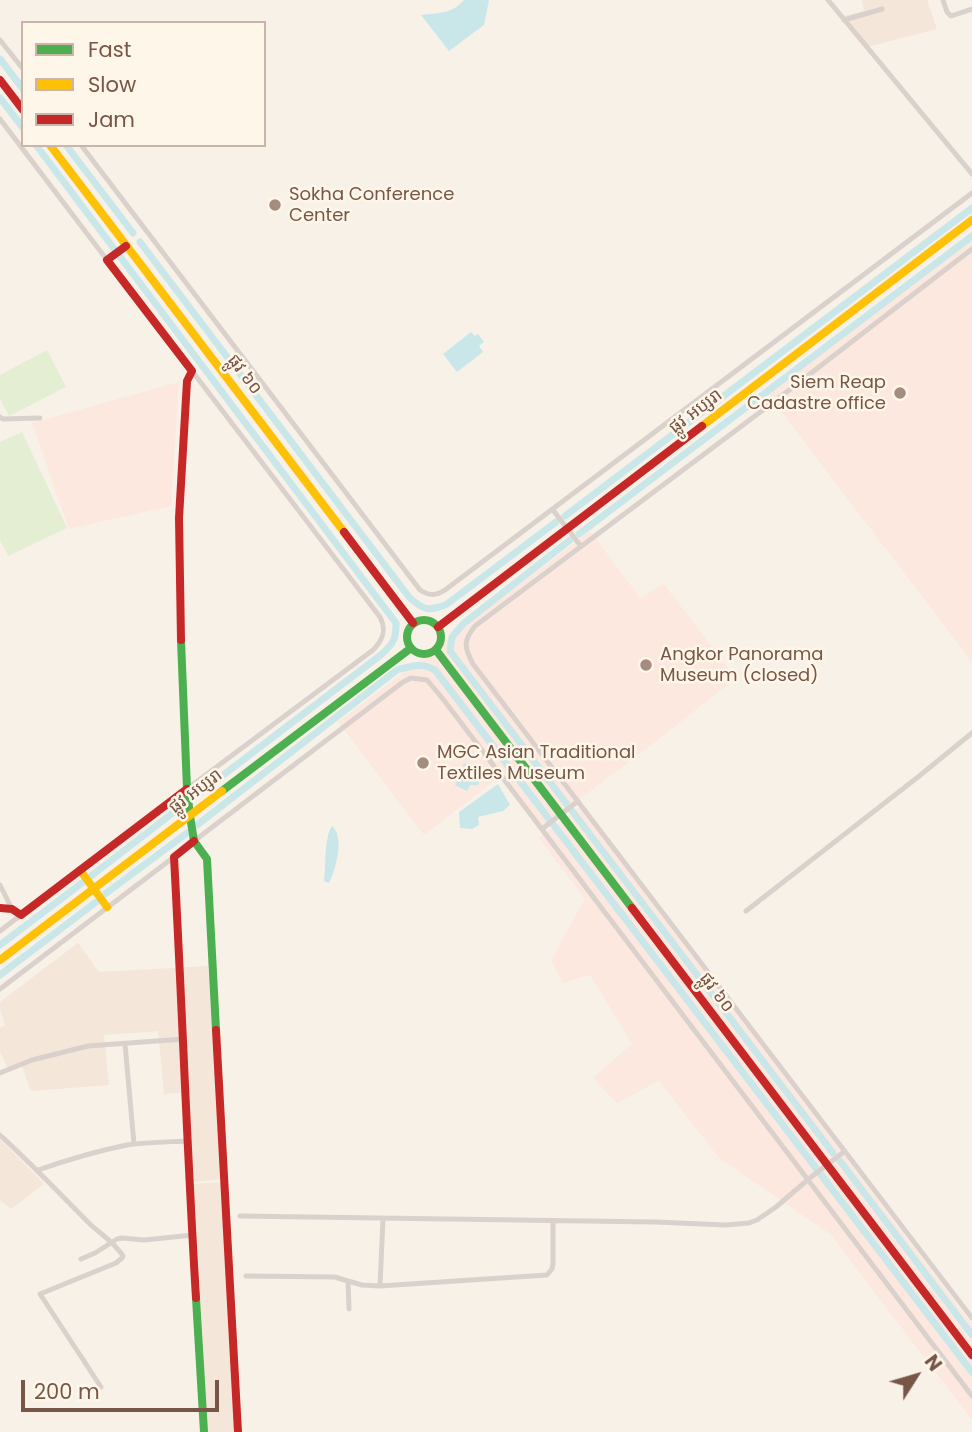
<!DOCTYPE html>
<html>
<head>
<meta charset="utf-8">
<style>
	body { margin:0 }
	#map { position:relative; width:972px; height:1432px; overflow:hidden; background:#f8f1e8; font-family:Poppins,sans-serif }
	canvas { display:block }
	.legend { position:absolute; left:21px; top:21px; width:245px; height:126px; box-sizing:border-box; background:#fff6ea; border:2px solid #c9b6a9; margin:0; padding:9px 12px; list-style:none; font-size:21px; color:#775647 }
	.legend li { display:flex; align-items:center; gap:14px; height:35px }
	.legend b { width:35px; border:2px solid #c9b6a9 }
	.north { position:absolute; left:881px; top:1341px; width:70px; height:70px; -webkit-text-stroke:5px #fff6ea; paint-order:stroke; rotate:53deg; font-size:19px; font-weight:700; line-height:28px; text-align:center; color:#775647 }
	.north::after { content:''; display:block; margin:auto; width:24px; height:32px; background:#775647; clip-path:polygon(50% 0,100% 100%,50% 72%,0 100%) }
	.scale { position:absolute; left:21px; top:1380px; width:198px; height:32px; box-sizing:border-box; border:4px solid #775647; border-top:0; padding-left:9px; font-size:21px; line-height:24px; white-space:nowrap; color:#775647; -webkit-text-stroke:5px #fff6ea; paint-order:stroke }
</style>
</head>
<body>
<div id="map">
<canvas width="972" height="1432"></canvas>
<ul class="legend">
<li><b style="height:9px;background:#4caf50"></b>Fast</li>
<li><b style="height:9px;background:#ffc107"></b>Slow</li>
<li><b style="height:9px;background:#c62828"></b>Jam</li>
</ul>
<div class="north">N</div>
<div class="scale">200 m</div>
</div>
<script>
const c = document.querySelector('canvas').getContext('2d');
c.lineJoin = 'round';
function fillPath(path, color) { c.fillStyle = color; c.fill(path, 'evenodd'); }
function stroke(path, color, width, dash) { c.strokeStyle = color; c.lineWidth = width; c.lineCap = dash ? 'butt' : 'round'; c.setLineDash(dash || []); c.stroke(path); }
function label(font, color, halo, rows, align = 'center') {
  c.font = font + ' Poppins,"Noto Sans Khmer",sans-serif'; c.lineWidth = 5; c.setLineDash([]); c.textBaseline = 'middle'; c.strokeStyle = halo; c.fillStyle = color; for (const [text, x, y, turn = 0] of rows) {
    c.save(); c.translate(x, y); c.rotate((+turn || 0) * Math.PI / 180); c.textAlign = isNaN(turn) ? turn : align; if (halo) c.strokeText(text, 0, 0); c.fillText(text, 0, 0); c.restore();
  }
}
fillPath(new Path2D(`
	M862,0H927L937,29L867,47L843,16L864,11Z
	M78,943L99,972L208,966L223,1179L193,1182L189,1092L164,1094L158,1031L104,1035L109,1085L31,1091L21,1064L9,1071L0,1052V1028L5,1025L0,1009V1002Z
	M0,1139L44,1184L11,1209L0,1200Z
	M223,1182L238,1432H207L199,1263L193,1184Z`), '#f4e6d8');
fillPath(new Path2D(`
	M972,238V662L767,393Z
	M179,382L171,506L69,529L32,423Z
	M590,531L641,599L663,583L736,678L650,746L540,829L499,777L424,835L338,722Z
	M580,807L972,1324V1420L830,1234L719,1158L659,1081L617,1103L593,1078L632,1044L590,975L563,983L551,960L585,899L539,838Z`), '#fce8de');
fillPath(new Path2D(`
	M47,350L66,387L9,416L0,399V375Z
	M22,432L67,528L8,556L0,540V442Z`), '#e4eed2');
fillPath(new Path2D(`
	M464,0H489L484,25L449,51L421,15C438,13 452,14 464,0Z
	M471,332L475,336L478,334L484,342L479,346L483,352L457,372L443,354Z
	M464,763L473,769L474,777L478,780L479,783L478,785H470L467,791L455,785Z
	M498,784L510,805L503,811L478,817L479,825L472,829L460,828L459,812Z
	M332,826C345,837 336,869 329,883L324,881C326,866 324,837 332,826Z`), '#c9e7e9');
stroke(new Path2D(`
	M0,59L23,89
	M0,98L23,128
	M36,145L396,623C396,639 394,643 382,654L197,795
	M66,145L133,233
	M140,242L409,597C423,610 429,612 447,604L556,522
	M565,516L972,208
	M579,534L972,236
	M570,540L463,624L452,637L450,651L833,1153
	M197,825L397,670C411,666 422,662 435,670L972,1372
	M91,876L183,805
	M105,894L187,833
	M0,945L82,883
	M0,975L96,902
	M840,1161L972,1335`), '#c9e7e9', 7);
stroke(new Path2D(`
	M828,0L972,174
	M943,0L947,12L951,16L972,9
	M844,20L882,9
	M0,40L23,69
	M0,119L107,260
	M81,145L420,590C429,596 436,596 445,590L972,193
	M972,249L771,404L475,626C463,641 464,647 473,664L972,1318
	M0,417L3,419L40,418
	M553,510L580,545
	M187,789L373,650C383,640 387,630 380,617L192,371
	M542,829L578,801
	M194,841L403,682L411,678L427,680L443,699L972,1396
	M0,885L12,909
	M746,911L918,777L972,733
	M0,931L21,915
	M0,989L174,857
	M125,1044L134,1144
	M0,1073L32,1060L88,1046L184,1039
	M0,1135C32,1164 61,1195 91,1225C102,1235 115,1243 123,1256L122,1258L116,1263L40,1294L101,1387
	M38,1170C67,1160 97,1151 127,1145C147,1142 167,1142 187,1141
	M240,1216L655,1222L726,1225L749,1223L757,1220L776,1207L811,1177L845,1151
	M81,1259L95,1253L117,1239L122,1238L144,1240L193,1235
	M246,1276L335,1277L348,1281L349,1309
	M348,1281L362,1285L380,1286L547,1275L552,1269L553,1264V1222
	M380,1286L383,1219`), '#dad1cc', 5);
stroke(new Path2D(`
	M407 637a17 17 0 1 1 34 0a17 17 0 1 1-34 0Z
	M181,640L187,789L190,816L194,841L207,859L216,1030
	M436,650L632,908
	M222,791L411,648
	M196,1298L204,1432`), '#4caf50', 8);
stroke(new Path2D(`
	M50,145L344,532
	M702,426L972,220
	M80,870L107,907
	M0,960L222,791`), '#ffc107', 8);
stroke(new Path2D(`
	M0,80L23,110
	M126,246L107,260L192,371L187,381L179,518L181,640
	M344,532L413,623
	M438,627L702,426
	M194,841L174,857C182,1004 187,1151 196,1298
	M0,908L12,909L21,915L187,789
	M632,908L972,1355
	M216,1030L238,1432`), '#c62828', 8);
for (const [x, y, r, color] of [
	[275,205,7,"#a48c7f"],
	[900,393,7,"#a48c7f"],
	[646,665,7,"#a48c7f"],
	[423,763,7,"#a48c7f"]
]) { const dot = new Path2D(); dot.arc(x, y, r, 0, 2 * Math.PI); c.fillStyle = color; c.fill(dot); stroke(dot, '#fff6ea', 2.5); }
label('18px', '#775647', '#fff6ea', [
	["Sokha Conference",289,195],
	["Center",289,216],
	["Siem Reap",886,383,"right"],
	["Cadastre office",886,404,"right"],
	["Angkor Panorama",660,655],
	["Museum (closed)",660,676],
	["MGC Asian Traditional",437,753],
	["Textiles Museum",437,774]
], 'left');
label('18px', '#775647', '#fff6ea', [
	["ផ្លូវ ៦០",244,375,53],
	["ផ្លូវ អប្សរា",696,412,-37],
	["ផ្លូវ អប្សរា",196,792,-37],
	["ផ្លូវ ៦០",716,993,53]
]);
</script>
</body>
</html>
